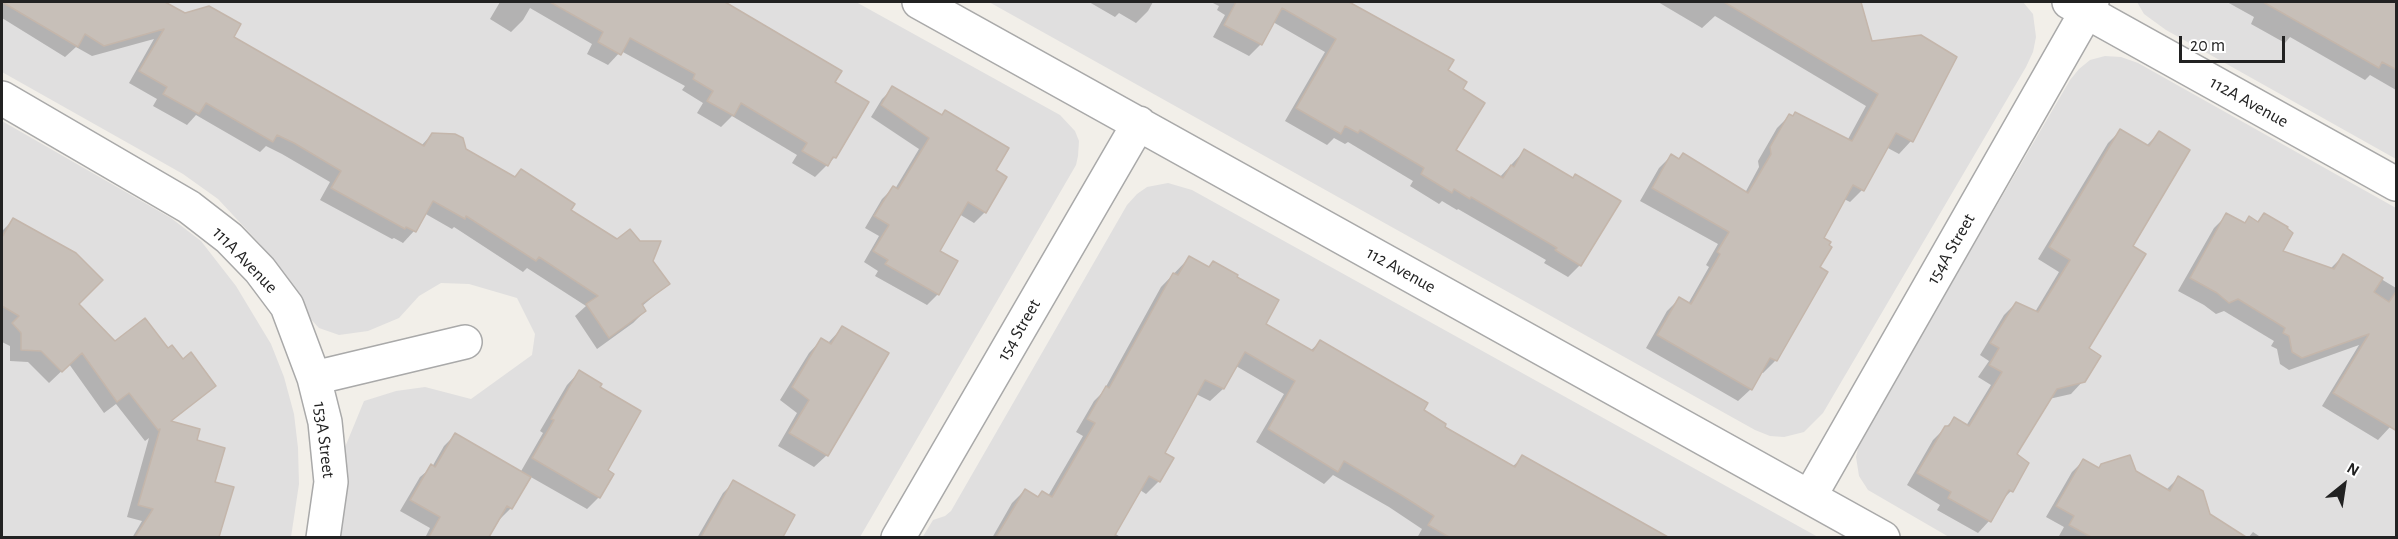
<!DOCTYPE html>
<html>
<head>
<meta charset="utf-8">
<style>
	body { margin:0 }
	#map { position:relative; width:2398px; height:539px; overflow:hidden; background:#f2efe9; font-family:"Alegreya Sans",sans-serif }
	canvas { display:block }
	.frame { position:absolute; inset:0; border:3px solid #222; pointer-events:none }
	.north { position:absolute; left:2314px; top:455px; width:60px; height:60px; -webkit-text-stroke:4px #fff; paint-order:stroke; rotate:30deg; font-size:16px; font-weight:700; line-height:24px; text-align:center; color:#222 }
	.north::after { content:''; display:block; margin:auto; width:21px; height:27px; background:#222; clip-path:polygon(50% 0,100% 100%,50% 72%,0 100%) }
	.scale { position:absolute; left:2179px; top:36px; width:106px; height:27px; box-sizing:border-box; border:3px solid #222; border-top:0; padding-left:8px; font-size:18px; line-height:21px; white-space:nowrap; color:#222; -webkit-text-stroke:4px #fff; paint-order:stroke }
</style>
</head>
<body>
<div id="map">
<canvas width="2398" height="539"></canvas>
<div class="frame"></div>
<div class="north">N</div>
<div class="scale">20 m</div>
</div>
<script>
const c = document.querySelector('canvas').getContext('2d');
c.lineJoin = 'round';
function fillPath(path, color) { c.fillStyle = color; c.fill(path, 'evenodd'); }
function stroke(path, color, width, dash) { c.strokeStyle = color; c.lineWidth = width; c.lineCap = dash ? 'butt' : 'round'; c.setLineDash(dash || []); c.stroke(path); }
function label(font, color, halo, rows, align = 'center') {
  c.font = font + ' "Alegreya Sans",sans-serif'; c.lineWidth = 4.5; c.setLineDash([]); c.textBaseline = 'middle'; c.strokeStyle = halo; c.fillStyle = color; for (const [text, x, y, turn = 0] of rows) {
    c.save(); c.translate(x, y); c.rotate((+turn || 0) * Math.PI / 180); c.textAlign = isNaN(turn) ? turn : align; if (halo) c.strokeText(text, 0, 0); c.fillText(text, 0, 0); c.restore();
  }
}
fillPath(new Path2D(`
	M2,2H856L1060,115L1075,131L1079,141L1078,156L1076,165L860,537H335L341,457L364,401L396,391L425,387L471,399L532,355L535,334L517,298L469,284L441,283L419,296L399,318L368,331L339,335L319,328L303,311L260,244L218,199L183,174L2,72Z
	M989,2H2023L2033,14L2036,37L2033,52L2026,67L1823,413L1804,432L1784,437L1770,436L1755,430Z
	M2137,2H2396V159L2166,30L2144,14Z
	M2105,56L2121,57L2138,63L2396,208V537H1949L1868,490L1859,476L1856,457L1860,440L2070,80L2079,69L2090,60Z
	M2,121L171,218L201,241L236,286L271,344L284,377L294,414L298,448L299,484L291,537H2Z
	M1168,183L1192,190L1818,537L922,538L933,520L945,516L951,511L1127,205L1137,194L1147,187Z`), '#e0dfdf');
fillPath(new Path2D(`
	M2,2H162L232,38L421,146L432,134L514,178L521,171L569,211L652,261L668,284L641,307L645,311L633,323L597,349L575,316L586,306L527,268L523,272L454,227L452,229L424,213L414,231L403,243L394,238L392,239L320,200L330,182L282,154L266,146L260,152L196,115L187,125L153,106L157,99L129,83L154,39L92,56L76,47L65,57L2,18Z
	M500,2H715L833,83L867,102L834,158L815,177L792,163L797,155L732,116L721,127L697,113L703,103L682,90L685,86L621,51L608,65L587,54L592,44L530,8L523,20L511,32L490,19Z
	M1089,2H1153L1148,11L1136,23L1119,13L1115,17Z
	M1211,2H1349L1452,61L1446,70L1461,90L1454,151L1499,178L1524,151L1572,179L1575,176L1580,265L1568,277L1544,263L1546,260L1458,209L1457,210L1442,201L1439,204L1410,186L1413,181L1348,142L1345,144L1334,138L1327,145L1285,121L1325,52L1273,22L1261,44L1249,56L1213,37L1225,15L1217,10L1219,6Z
	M1658,2H1859L1871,43L1955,57L1911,141L1899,154L1886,147L1862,190L1850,202L1844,199L1822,238L1818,267L1826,272L1775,361L1763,373L1760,372L1751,389L1738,401L1646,348L1667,311L1679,299L1688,304L1709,267L1706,265L1718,244L1640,201L1659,168L1671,156L1677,160L1683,155L1745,193L1759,167L1758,161L1777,128L1789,116L1847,141L1866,106L1715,16L1702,28Z
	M2227,2H2396V90L2370,75L2365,80L2290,37L2285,43L2251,24L2254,17Z
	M893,88L940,116L945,112L994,171L985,212L974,223L959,214L938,251L956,262L938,294L927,305L875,276L878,271L864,262L879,236L865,228L882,199L893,188L895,189L919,149L871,117L882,99Z
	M2120,131L2146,146L2159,133L2131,247L2087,349L2083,381L2071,394L2049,399L2015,455L2011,491L2001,501L1989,521L1978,533L1937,510L1940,505L1907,485L1933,440L1954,419L1966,426L1991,385L1978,377L1989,361L1980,355L2004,315L2016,303L2035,312L2059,272L2038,259L2108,143Z
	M2227,215L2243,224L2249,218L2256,223L2264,215L2281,252L2330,269L2343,256L2396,288V417L2390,427L2378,440L2322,406L2359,345L2289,370L2280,364L2277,349L2271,346L2274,341L2224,311L2216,314L2204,305L2178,291L2214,228Z
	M13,220L77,304L115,343L167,351L214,386L170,422L195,441L214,483L221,527L214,538H132L142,521L127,517L149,438L145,441L116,404L104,413L69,364L49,383L28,362L10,361V346L2,342V231Z
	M1189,258L1208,268L1213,263L1264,325L1310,351L1320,342L1422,410L1443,427L1512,467L1523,457L1666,538H1417L1422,529L1389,507L1333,475L1324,484L1256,442L1284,394L1236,366L1223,389L1210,401L1196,394L1163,454L1159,481L1146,494L1140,490L1114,533L1122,538H992L1012,503L1025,490L1037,498L1042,493L1048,496L1083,436L1076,432L1094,401L1103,392L1161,287Z
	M842,328L827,455L814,467L778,446L797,413L780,400L809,353L821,340L827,344Z
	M579,372L598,388L606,471L599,497L587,509L529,476L511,508L500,519L498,518L487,538H425L430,528L400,511L420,477L432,467L444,446L455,435L520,473L543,433L540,431L567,385Z
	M2083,461L2098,469L2134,472L2166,490L2178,478L2209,515L2243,538H2061L2059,536L2064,527L2046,517L2072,472Z
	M734,482L793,515L781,538H697L723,493Z
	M2253,532L2262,538H2248Z`), '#0003');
const building = new Path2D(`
	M2,2H165L185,13L209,6L241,24L234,37L424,146L432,133L455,134L463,138L466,149L515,177L521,169L575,204L571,210L617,239L630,229L640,241H661L653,261L670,284L642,304L646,311L609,338L586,304L598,296L539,257L536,261L466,216L465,219L433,201L416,232L406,227L405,229L331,188L341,171L294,143L277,135L273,142L206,103L199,114L163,94L167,87L139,71L164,29L104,46L85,34L78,47Z
	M550,2H725L842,71L835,82L869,102L836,158L833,157L828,166L802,151L807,143L741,103L734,116L707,101L713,91L693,79L695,74L630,38L621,55L598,42L603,32Z
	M1236,2H1349L1454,60L1448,70L1467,82L1463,89L1485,103L1456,150L1503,178L1511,165L1514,167L1524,149L1573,178L1575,174L1621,201L1581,266L1555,250L1557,248L1471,197L1470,199L1454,189L1452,193L1421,174L1424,168L1360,130L1358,133L1345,126L1341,134L1296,108L1336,39L1282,8L1262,45L1224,25Z
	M1724,2H1861L1872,41L1921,35L1957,57L1913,142L1896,133L1864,191L1853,185L1824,238L1831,242L1829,245L1832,247L1820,267L1828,272L1777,361L1770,358L1752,390L1657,335L1679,297L1691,304L1720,254L1717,252L1729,232L1652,188L1671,154L1679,159L1683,153L1748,193L1771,154L1770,147L1789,114L1793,116L1795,112L1852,141L1878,94Z
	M2263,2H2397V70L2382,62L2379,68Z
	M892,86L942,115L945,110L1009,148L996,170L1007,177L986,213L968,202L940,251L958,261L939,295L885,264L888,260L873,251L889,225L874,216L893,186L898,189L929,138L881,105Z
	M2120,129L2149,146L2159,131L2190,150L2133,246L2146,254L2089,348L2101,356L2085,382L2057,389L2017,454L2029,463L2013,492L2009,490L1991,522L1948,498L1951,492L1917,473L1945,426H1949L1954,417L1969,426L2002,372L1989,365L1999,348L1990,343L2016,302L2038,312L2070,260L2049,247Z
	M2226,213L2245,223L2249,216L2258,222L2264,213L2288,227L2287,228L2293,233L2283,251L2334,269L2343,254L2383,278L2374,292L2389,302L2397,290V431L2333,393L2369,334L2302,358L2292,352L2289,336L2283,333L2285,328L2238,299L2229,303L2217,293L2190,278Z
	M13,218L76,253L103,280L79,304L115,341L145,318L168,348L172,345L183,359L191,352L216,386L171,421L200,429L197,440L225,448L215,482L234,487L219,537H135L153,509L138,505L160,429L158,430L129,393L117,402L82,353L62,372L41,351L21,350V333L12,323L19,316L2,306V237Z
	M1189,256L1209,267L1213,261L1238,275L1237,277L1279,300L1266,324L1313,351L1320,340L1428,403L1424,410L1446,424L1445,427L1515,467L1522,455L1668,537H1449L1428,525L1434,516L1401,495L1344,461L1338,472L1268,429L1295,381L1245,352L1224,389L1205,380L1165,453L1174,458L1160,482L1149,476L1114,537H996L1025,489L1038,497L1042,491L1052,497L1095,423L1087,419L1106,386L1109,388L1173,273L1178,275Z
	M842,326L889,353L828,456L789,433L809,400L792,387L821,338L831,344Z
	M579,370L602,384L600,387L641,411L608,470L614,474L600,498L532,458L554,420L551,419Z
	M455,433L531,477L512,509L507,506L489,537H429L440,517L410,500L431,464L435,467Z
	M2130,455L2136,471L2170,491L2178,476L2203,491L2210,514L2246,537H2091L2069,525L2074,516L2056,506L2083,459L2099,468L2101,464Z
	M733,480L795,515L783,537H701Z`);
fillPath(building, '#c7bfb8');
stroke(building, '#c4b6ab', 1.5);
const minor = new Path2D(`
	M2069,2L2396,184
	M2,98L189,207L229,238L260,270L287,306L314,378L325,422L331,482L323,538
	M314,378L465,342
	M1810,496L2092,2`);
const tertiary = new Path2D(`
	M919,2L1883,538
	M898,538L1139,123`);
stroke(minor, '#a9a9a9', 36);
stroke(tertiary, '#a9a9a9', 36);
stroke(minor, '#fff', 33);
stroke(tertiary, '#fff', 33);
label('18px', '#222', '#fff', [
	["112A Avenue",2249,102,29],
	["154A Street",1951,249,-60],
	["111A Avenue",245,260,46],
	["112 Avenue",1401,270,29],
	["154 Street",1019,330,-60],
	["153A Street",324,440,83]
]);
</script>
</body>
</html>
